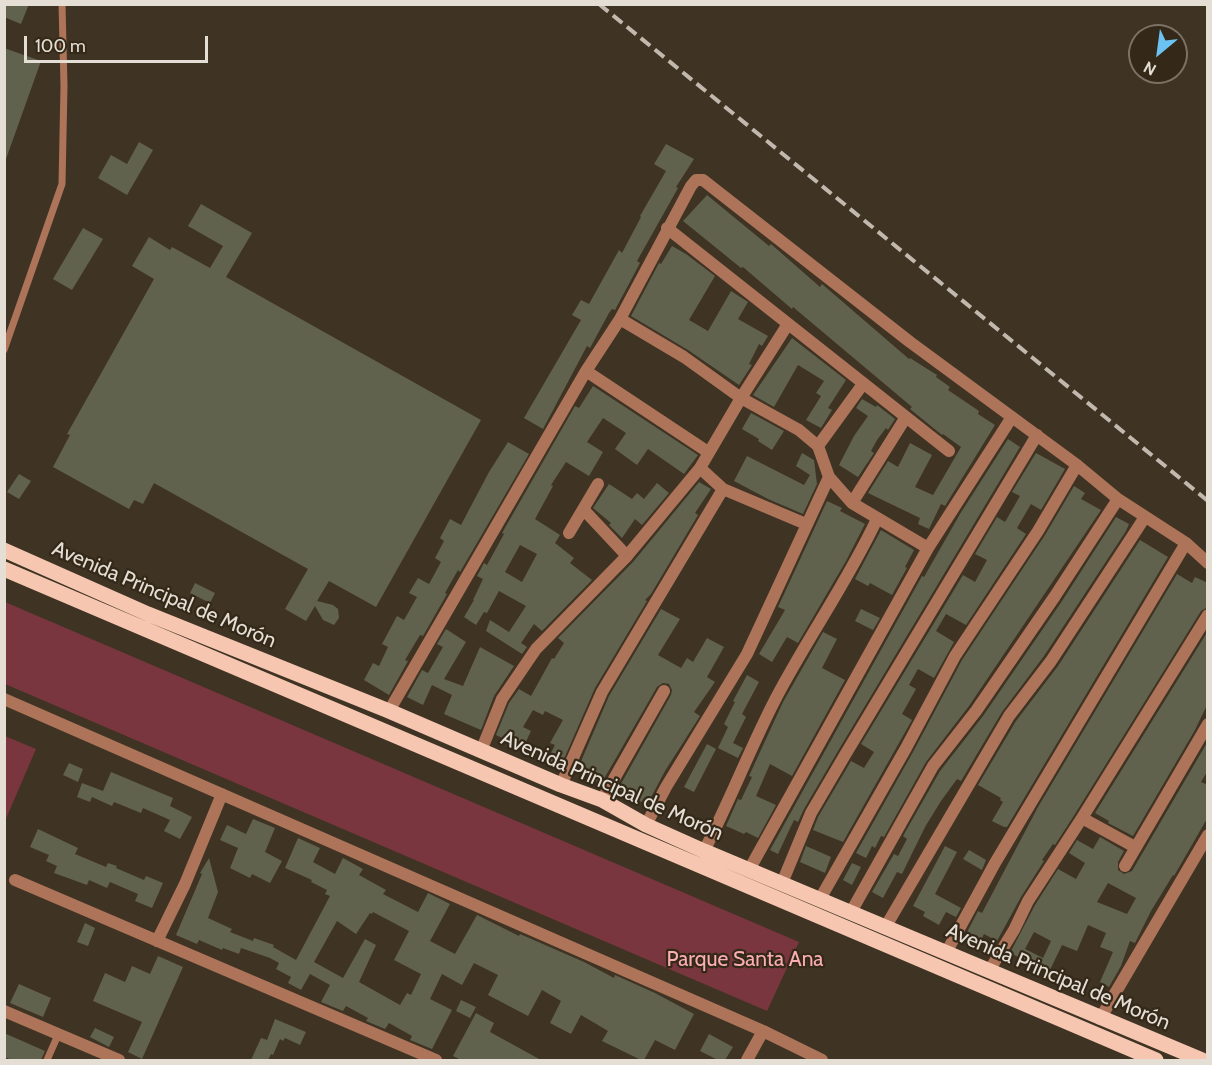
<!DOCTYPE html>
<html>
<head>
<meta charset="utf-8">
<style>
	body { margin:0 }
	#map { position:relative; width:1212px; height:1065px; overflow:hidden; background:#3f3323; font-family:Cabin,sans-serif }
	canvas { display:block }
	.frame { position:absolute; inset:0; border:6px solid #e5ded4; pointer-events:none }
	.north { position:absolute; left:1128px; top:24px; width:60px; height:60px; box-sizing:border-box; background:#342919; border:2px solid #7b7164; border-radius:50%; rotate:209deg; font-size:16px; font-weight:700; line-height:24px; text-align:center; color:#e5ded4 }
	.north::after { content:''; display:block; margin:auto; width:21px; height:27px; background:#6cc3f2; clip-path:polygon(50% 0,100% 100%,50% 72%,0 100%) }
	.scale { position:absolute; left:24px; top:36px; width:184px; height:27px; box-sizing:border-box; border:3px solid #e5ded4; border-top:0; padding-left:8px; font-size:18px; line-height:21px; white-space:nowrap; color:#e5ded4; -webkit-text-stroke:4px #342919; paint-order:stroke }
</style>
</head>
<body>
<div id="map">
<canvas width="1212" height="1065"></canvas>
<div class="frame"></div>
<div class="north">N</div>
<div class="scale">100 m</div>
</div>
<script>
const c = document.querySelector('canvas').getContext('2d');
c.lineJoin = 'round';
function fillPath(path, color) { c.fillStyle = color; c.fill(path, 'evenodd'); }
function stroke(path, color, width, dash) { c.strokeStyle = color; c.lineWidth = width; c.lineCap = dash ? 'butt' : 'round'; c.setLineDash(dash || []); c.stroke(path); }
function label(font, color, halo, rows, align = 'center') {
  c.font = font + ' Cabin,sans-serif'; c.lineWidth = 4.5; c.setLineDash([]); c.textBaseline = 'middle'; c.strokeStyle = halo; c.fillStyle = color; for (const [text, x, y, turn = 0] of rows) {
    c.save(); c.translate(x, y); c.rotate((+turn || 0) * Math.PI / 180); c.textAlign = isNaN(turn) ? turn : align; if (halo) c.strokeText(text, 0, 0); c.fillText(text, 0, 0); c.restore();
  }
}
fillPath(new Path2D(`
	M5,602L799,942L767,1011L5,684Z
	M5,736L36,749L5,821Z`), '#79363f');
fillPath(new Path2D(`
	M4,4H29L21,24L4,17Z
	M4,48L41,61L6,159L4,158Z
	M139,142L153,150L127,195L98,178L111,155L127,164Z
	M666,144L694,159L676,187L678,188L637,261L640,263L615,310L612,309L609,313L590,348L587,346L543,429L524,418L581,320L572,315L581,300L589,304L619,250L622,253L641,217L640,216L666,171L654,164Z
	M707,195L769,246L771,244L820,287L822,284L909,359L910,358L937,375L936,377L950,387L948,390L979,411L978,414L995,425L945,506L941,504L929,529L918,524L920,518L868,493L888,461L898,467L910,443L932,455L915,487L933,495L961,447L943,434L942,435L910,409L912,407L793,307L792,309L743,267L741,268L683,221Z
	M201,204L252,233L226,277L481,420L376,607L329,581L317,601L333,605L338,609L339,618L334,625L323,620L315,606L306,621L285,609L308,569L154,483L143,504L134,500L129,509L53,467L70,435L67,434L154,279L132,266L149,237L170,250L172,247L210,268L223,246L188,226Z
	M83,228L103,239L72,290L53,279Z
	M672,246L686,254L715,276L689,320L708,331L731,291L748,302L738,319L768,336L762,346L759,344L749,364L752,365L739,385L688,350L631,316L659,263L661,264Z
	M792,338L846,380L828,408L832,410L821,428L806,420L821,396L816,393L824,381L798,365L774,407L753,395Z
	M593,386L698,455L684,474L648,449L637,465L615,449L626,433L603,418L587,442L603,452L589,476L566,462L551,485L553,486L535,519L560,535L555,543L574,558L570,563L592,580L542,631L534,624L521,643L527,647L522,654L486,631L490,620L509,632L526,606L499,591L487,613L484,612L476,625L464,617L474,600H473L483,579L477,576L484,563L487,565L504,534L502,533L575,406L579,408ZM520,545L537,554L522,582L505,572Z
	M862,399L876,407L877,405L895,419L888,430L886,428L877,440L871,451L874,453L858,477L839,465L854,436L868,416L856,408Z
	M751,413L784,431L772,450L758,441L759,439L742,429Z
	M1008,439L1020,447L838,751L804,809L798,822L794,820L778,854L770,850L922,576L924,577L960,514Z
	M508,442L529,454L460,572L458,570L445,593L447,594L423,636L420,635L405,660L408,661L389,695L364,680L373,663L379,666L388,647L382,644L397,616L404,620L417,597L409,593L418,578L429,584L441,562L435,558L444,541L440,538L450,519L461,525L489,472Z
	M802,453L814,460L817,484L803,514L768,499L734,481L747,456L804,485L810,475L796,466Z
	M1036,453L1065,469L1041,510L1031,504L1017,528L1026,534L966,625L946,614L936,631L954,642L934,678L918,669L909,685L916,689L902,714L912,720L843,842L813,830L818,817L851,761L864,768L874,752L861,744L963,575L975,582L987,560L975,554L997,517L1005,522L1020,496L1012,492Z
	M19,474L31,481L19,499L7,492Z
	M699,482L711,489L695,513L698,515L651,594L645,600L647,601L595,688L560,768L547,761L555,745L550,743L563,720L545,711L543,715L533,710L523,727L531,731L523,748L496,735L509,703L519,689L531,696L552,658L554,659L564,643L558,638L633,562Z
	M657,483L669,493L642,525L635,519L622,538L609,525L611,523L593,508L609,484L632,499L637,493L644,499Z
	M1074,486L1085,493L1081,499L1101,510L969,706L926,762L884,837L881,836L875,848L872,846L866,858L856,853L913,752L962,660L1045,535Z
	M827,501L842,508L840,511L865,524L846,561L798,643L787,637L772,662L759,654L785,610L778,607Z
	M1116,517L1129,524L1126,531L1044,656L1002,712L961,781L957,779L941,801L925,827L902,874L897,872L883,898L872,892L894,854L898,856L907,839L903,836L940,771L983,716L1062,601Z
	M881,530L914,550L905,567L907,568L892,595L870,583L868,586L855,579Z
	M1140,540L1168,557L1007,827H1004L992,821L1003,802L1000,800L1001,798L978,785L1016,721L1058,666Z
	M1177,574L1192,583L1195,577L1208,583V607L1201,611L1075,814L1055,845L1053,844L1042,860L1044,861L1021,897L997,941L984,934L981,940L967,932L978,911L982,913L1038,807Z
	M195,583L215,593L210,603L190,593Z
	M661,609L680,619L658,655L681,668L687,658L693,662L707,638L724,647L707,677L715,682L694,712L700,716L665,771L647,805L618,789L671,695L672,690L669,684L663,683L657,687L601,784L588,777L591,772L579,766L609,696Z
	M861,609L880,618L873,630L855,621Z
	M446,629L466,642L444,679L463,686L480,647L514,666L494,696L481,730L444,714L452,695L432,685L423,705L407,697L422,670L428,673L443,647L437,644Z
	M1208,631V703L1195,730L1133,836L1108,823L1109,821L1095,813Z
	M823,632L837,639L822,668L845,680L792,776L770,764L756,796L776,805L758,838L746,832L744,834L726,826L738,799L741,800L752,777L749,776L783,702Z
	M747,675L759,682L742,714L746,717L733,743L743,748L738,758L718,748L728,727L724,724L735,702L733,701Z
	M1208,741V770L1201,782L1208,785V817L1174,876L1173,875L1151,911L1135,943L1130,941L1121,966L1109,987L1100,982L1113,952L1100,947L1106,933L1088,925L1077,951L1062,945L1049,972L1010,953L1035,905L1058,869L1076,879L1085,863L1069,853L1077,840L1093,849L1100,837L1124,851L1118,862V870L1124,874L1132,871ZM1108,883L1136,898L1127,914L1097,902ZM1034,932L1051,941L1043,958L1025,949Z
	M707,744L716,749L694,792L684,787Z
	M69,763L83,769L78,782L63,775Z
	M111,772L173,798L170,806L192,817L180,839L164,831L170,820L143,808L141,813L114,802L112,806L92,797L90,802L77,797L82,783L103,791Z
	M253,819L275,828L265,852L282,861L270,883L252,874L250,878L230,868L238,848L220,840L227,825L246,834Z
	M38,829L78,848L75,854L106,867L108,863L117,866L116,868L144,880L146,876L163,883L152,908L135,901L138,894L110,882L107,888L89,880L87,885L54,873L57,866L46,861L49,855L30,847Z
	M298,838L320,848L313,862L335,874L343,858L363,869L359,875L386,890L383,894L418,912L428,893L450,904L430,941L455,954L477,915L519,936L520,934L584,962L614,978L615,975L655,993L694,1014L675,1050L655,1040L644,1060H641L602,1041L608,1031L581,1015L571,1034L550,1023L561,1001L542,990L528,1016L488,995L498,975L474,963L462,985L442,974L430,999L452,1010L432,1049L410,1040L412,1036L389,1023L385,1029L366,1021L368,1018L346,1006L343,1011L321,1002L330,985L310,974L301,990L288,983L291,977L276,969L279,963L270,958L241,948L239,954L223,948L222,950L199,940L197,944L176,935L202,874L200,873L209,858L218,892L208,918L232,929L230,932L253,941L254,938L274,945L273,947L296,960L330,896L325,894L327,890L311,882L312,880L285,868ZM373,912L409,931L394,960L421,974L411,995L407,993L400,1005L359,982L376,945L365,939L343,978L314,962L337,921L356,934L370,913L372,914Z
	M806,846L831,857L825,873L800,862Z
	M945,846L957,852L935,894L961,908L956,917L946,912L939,925L923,916L925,912L913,906Z
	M969,850L986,860L982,870L963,859Z
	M852,863L861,867L852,885L843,880Z
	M85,923L95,928L88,946L77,942Z
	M158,956L183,967L142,1059L128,1052L142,1022L93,1001L105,973L125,982L132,966L150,974Z
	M19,984L51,998L43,1017L10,1003Z
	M461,1000L476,1007L470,1018L456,1011Z
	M476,1013L494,1023L490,1032L541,1060H461L453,1056Z
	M275,1019L306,1032L300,1045L285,1038L283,1041L280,1039L273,1055L271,1054L268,1060H251L261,1038L267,1040Z
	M95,1028L114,1037L109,1047L90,1037Z
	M4,1033L45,1051L41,1060H12L4,1057Z
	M709,1034L733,1047L725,1060H718L700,1051Z`), '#61624d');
stroke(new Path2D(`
	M4,350L62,184L64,86L62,4
	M47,1060L58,1035`), '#ad745a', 7);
stroke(new Path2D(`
	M667,228L949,451
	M620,319L684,357L741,398L799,430L818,446L829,477L852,503L928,548
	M586,371L708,452
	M818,446L863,384
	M700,468L723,489L806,524
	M852,503L906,417
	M584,510L627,556
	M569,533L598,484
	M4,699L763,1031L822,1060
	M389,711L586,371L620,319L691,186L696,180H703L910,342L1077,465L1118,499L1186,543L1208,563
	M481,751L502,699L536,649L627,556L700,468L741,398L788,324
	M561,785L602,692L723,489
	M602,800L664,691
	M1082,818L1135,847
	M646,825L666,787L747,654L829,477
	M704,851C730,801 750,748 776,698C808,637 848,581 877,519
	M1125,866L1208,724
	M749,870L928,548L1012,417
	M15,880L436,1060
	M782,883L811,813L845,755L1037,435
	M820,899L906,748L955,656L1038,531L1077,465
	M851,912L933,766L976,711L1055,596L1118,499
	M886,926L1009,716L1051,661L1145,517
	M157,941L185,884L222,794
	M946,953L995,863L1186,543
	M989,971L1014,930L1028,901L1082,818L1208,615
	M4,1011L119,1060
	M1100,1019L1208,835
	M747,1060L763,1031`), '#ad745a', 12);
stroke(new Path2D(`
	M4,550L148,614L389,711L561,785L602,800L646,825L704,851L1202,1060
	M4,569L1156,1060`), '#f6c6b1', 15);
stroke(new Path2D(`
	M599,4L1208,501`), '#c1b9ae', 4, [12, 6]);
label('21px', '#e5ded4', '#342919', [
	["Avenida Principal de Morón",164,595,23],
	["Avenida Principal de Morón",612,786,24],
	["Avenida Principal de Morón",1058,977,23]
]);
label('21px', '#faadb3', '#342919', [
	["Parque Santa Ana",745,960]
]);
</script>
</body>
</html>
